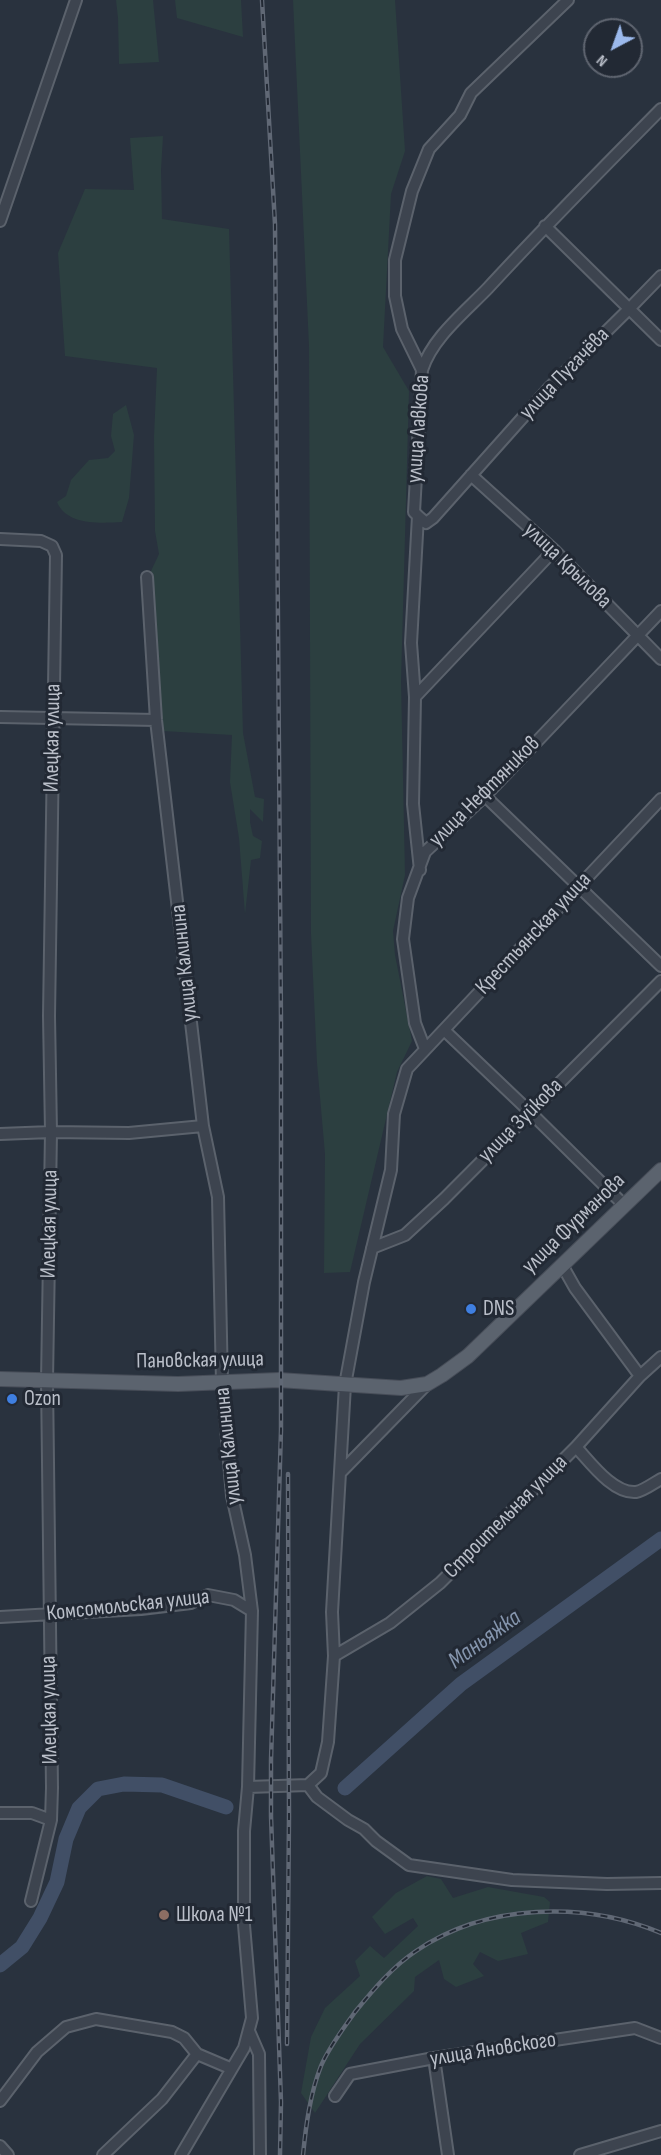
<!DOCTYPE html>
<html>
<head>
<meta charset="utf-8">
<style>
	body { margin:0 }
	#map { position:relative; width:661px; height:2155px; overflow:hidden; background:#29323e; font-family:"Sofia Sans Condensed",sans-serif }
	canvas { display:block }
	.north { position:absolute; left:583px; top:18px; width:60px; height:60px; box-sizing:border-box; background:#222934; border:2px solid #5f6570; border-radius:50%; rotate:221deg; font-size:16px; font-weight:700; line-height:24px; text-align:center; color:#babfc9 }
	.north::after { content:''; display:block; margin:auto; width:21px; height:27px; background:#9bb9ec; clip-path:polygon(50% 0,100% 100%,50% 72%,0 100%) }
</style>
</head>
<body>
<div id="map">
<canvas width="661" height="2155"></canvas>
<div class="north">N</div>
</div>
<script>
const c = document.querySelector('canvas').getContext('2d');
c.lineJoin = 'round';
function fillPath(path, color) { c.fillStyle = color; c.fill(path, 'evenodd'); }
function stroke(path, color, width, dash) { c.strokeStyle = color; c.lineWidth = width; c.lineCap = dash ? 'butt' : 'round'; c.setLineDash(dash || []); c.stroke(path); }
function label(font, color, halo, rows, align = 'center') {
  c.font = font + ' "Sofia Sans Condensed",sans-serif'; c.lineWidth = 6; c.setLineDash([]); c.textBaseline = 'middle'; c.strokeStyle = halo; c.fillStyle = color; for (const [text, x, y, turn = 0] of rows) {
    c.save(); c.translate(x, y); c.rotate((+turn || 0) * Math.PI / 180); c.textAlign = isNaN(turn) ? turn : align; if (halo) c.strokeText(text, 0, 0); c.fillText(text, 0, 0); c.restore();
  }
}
fillPath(new Path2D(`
	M116,0H153L159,62L119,64L118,18Z
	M175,0H241L243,37L177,18Z
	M293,0H395L405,151L391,194L383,347L409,391L401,681L405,875L393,931L395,955L412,1041L397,1072L350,1272L324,1273L325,1154L317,1063L311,934L309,346Z
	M163,136L161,170L162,219L229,229L243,733L255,797L264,799L263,822L250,809V822L253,836L262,841L260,858L251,860L245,914L239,838L230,782L232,735L163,731L151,571L159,554L155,531L154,437L157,368L65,356L58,253L85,189L134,190L130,138Z
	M126,405L134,435L129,498L122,522C101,523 67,526 57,502L66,496L71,480L89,460L108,458L115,451L111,436L113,414Z
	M427,1876L441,1879L453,1898L488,1887L544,1897L550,1902L548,1922L521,1933L528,1954L498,1961L480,1952L473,1964L484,1976L456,1987L444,1979L439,1960L415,1977L414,1991L360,2044L315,2113L301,2093L311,2037L325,2008L360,1976L355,1961L370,1946L384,1958L418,1926L413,1918L385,1934L372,1917L396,1893Z`), '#2c3f40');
stroke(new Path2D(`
	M345,1788L461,1684L661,1539
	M0,1965L22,1947L40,1918L57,1882L66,1839L79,1808L98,1789L124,1784L162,1785L226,1807`), '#414f66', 15);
const minor = new Path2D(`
	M0,221L76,0
	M545,226L661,340
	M422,370L402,329L395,296V260L412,191L429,149L460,115L471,93L568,0
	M471,475L554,550L661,659
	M418,516L426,523L433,518L549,388L629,309L661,276
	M0,539L41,541L52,546L56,555L49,1016L51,1132L47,1381L52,1788L51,1820L31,1901
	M147,577L156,720L203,1126L218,1197L222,1383L232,1496L245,1555L252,1611L248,1787L244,1831V1925L252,2018L244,2048L181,2155
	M415,697L554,550
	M0,717L156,720
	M485,796L661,966
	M420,870L413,804L415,697L411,643L418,516L414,512L422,370C432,338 465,312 488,288C544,227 603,168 661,109
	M444,1030L530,1112L624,1205
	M425,1049L415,1023L403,939L408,898L425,852L485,796L661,611
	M0,1134L51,1132L129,1133L203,1126
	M372,1248L405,1235L444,1199L661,981
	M562,1265L575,1288L640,1376
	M576,1447C590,1462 613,1494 636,1492C643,1491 654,1483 661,1479
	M340,1473L427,1384
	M0,1617L141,1609L191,1603L208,1595L234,1600L252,1611
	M334,1656L390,1623L440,1583L576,1447L640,1376L661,1357
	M308,1785L317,1797L348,1820L364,1829L376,1841L409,1865L512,1880L607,1884L661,1883
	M248,1787L308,1785L321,1773L328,1742L334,1656L332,1612L345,1385L364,1282L391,1170L394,1114L407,1069L661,799
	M0,1813H32L51,1820
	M249,2031L259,2054L260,2155
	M434,2058L448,2155
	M335,2096L350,2074L434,2058L635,2028L661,2038
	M0,2101L37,2052L66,2027L96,2019L172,2032L184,2038L197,2054L230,2068
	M0,2146L8,2155
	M103,2155L162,2099L197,2054
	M580,2155L661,2131`);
const major = new Path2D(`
	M0,1379L178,1384L279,1380L401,1388L427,1384L442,1375L468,1356L661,1170`);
stroke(minor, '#5b626c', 14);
stroke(major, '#474d58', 16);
stroke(minor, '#3d444f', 10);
stroke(major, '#5b636e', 14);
const rail = new Path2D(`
	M262,0L275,224L281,1022V1430L271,1760V1816L281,2102L280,2155
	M287,2044L289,1816L288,1474
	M303,2155C306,2125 310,2094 321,2066C329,2047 343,2029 355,2012C373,1990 392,1967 416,1951C486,1903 585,1901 661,1933`);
stroke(rail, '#606875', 4.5);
stroke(rail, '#222934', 2, [7]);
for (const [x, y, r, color] of [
	[471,1309,6,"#3f7fe0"],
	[12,1399,6,"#3f7fe0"],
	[164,1915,6,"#8d6e63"]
]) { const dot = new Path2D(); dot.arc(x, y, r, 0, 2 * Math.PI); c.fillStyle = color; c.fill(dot); stroke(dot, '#222934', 2); }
label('22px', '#babfc9', '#222934', [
	["улица Пугачёва",565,374,-46],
	["улица Лавкова",419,429,-86],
	["улица Крылова",567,566,44],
	["Илецкая улица",53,738,-89],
	["улица Нефтяников",485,792,-45],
	["Крестьянская улица",534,934,-47],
	["улица Калинина",185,963,-96],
	["улица Зуйкова",521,1121,-45],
	["Илецкая улица",50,1224,-89],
	["улица Фурманова",574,1224,-44],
	["Пановская улица",200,1361,-1],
	["улица Калинина",229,1446,-96],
	["Строительная улица",506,1517,-45],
	["Комсомольская улица",128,1606,-6],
	["Илецкая улица",50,1710,-91],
	["улица Яновского",493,2050,-9]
]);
label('22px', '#babfc9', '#222934', [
	["DNS",483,1309],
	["Ozon",24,1399],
	["Школа №1",176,1915]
], 'left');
label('italic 24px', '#8595ad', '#222934', [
	["Маньяжка",485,1640,-36]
]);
</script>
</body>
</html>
